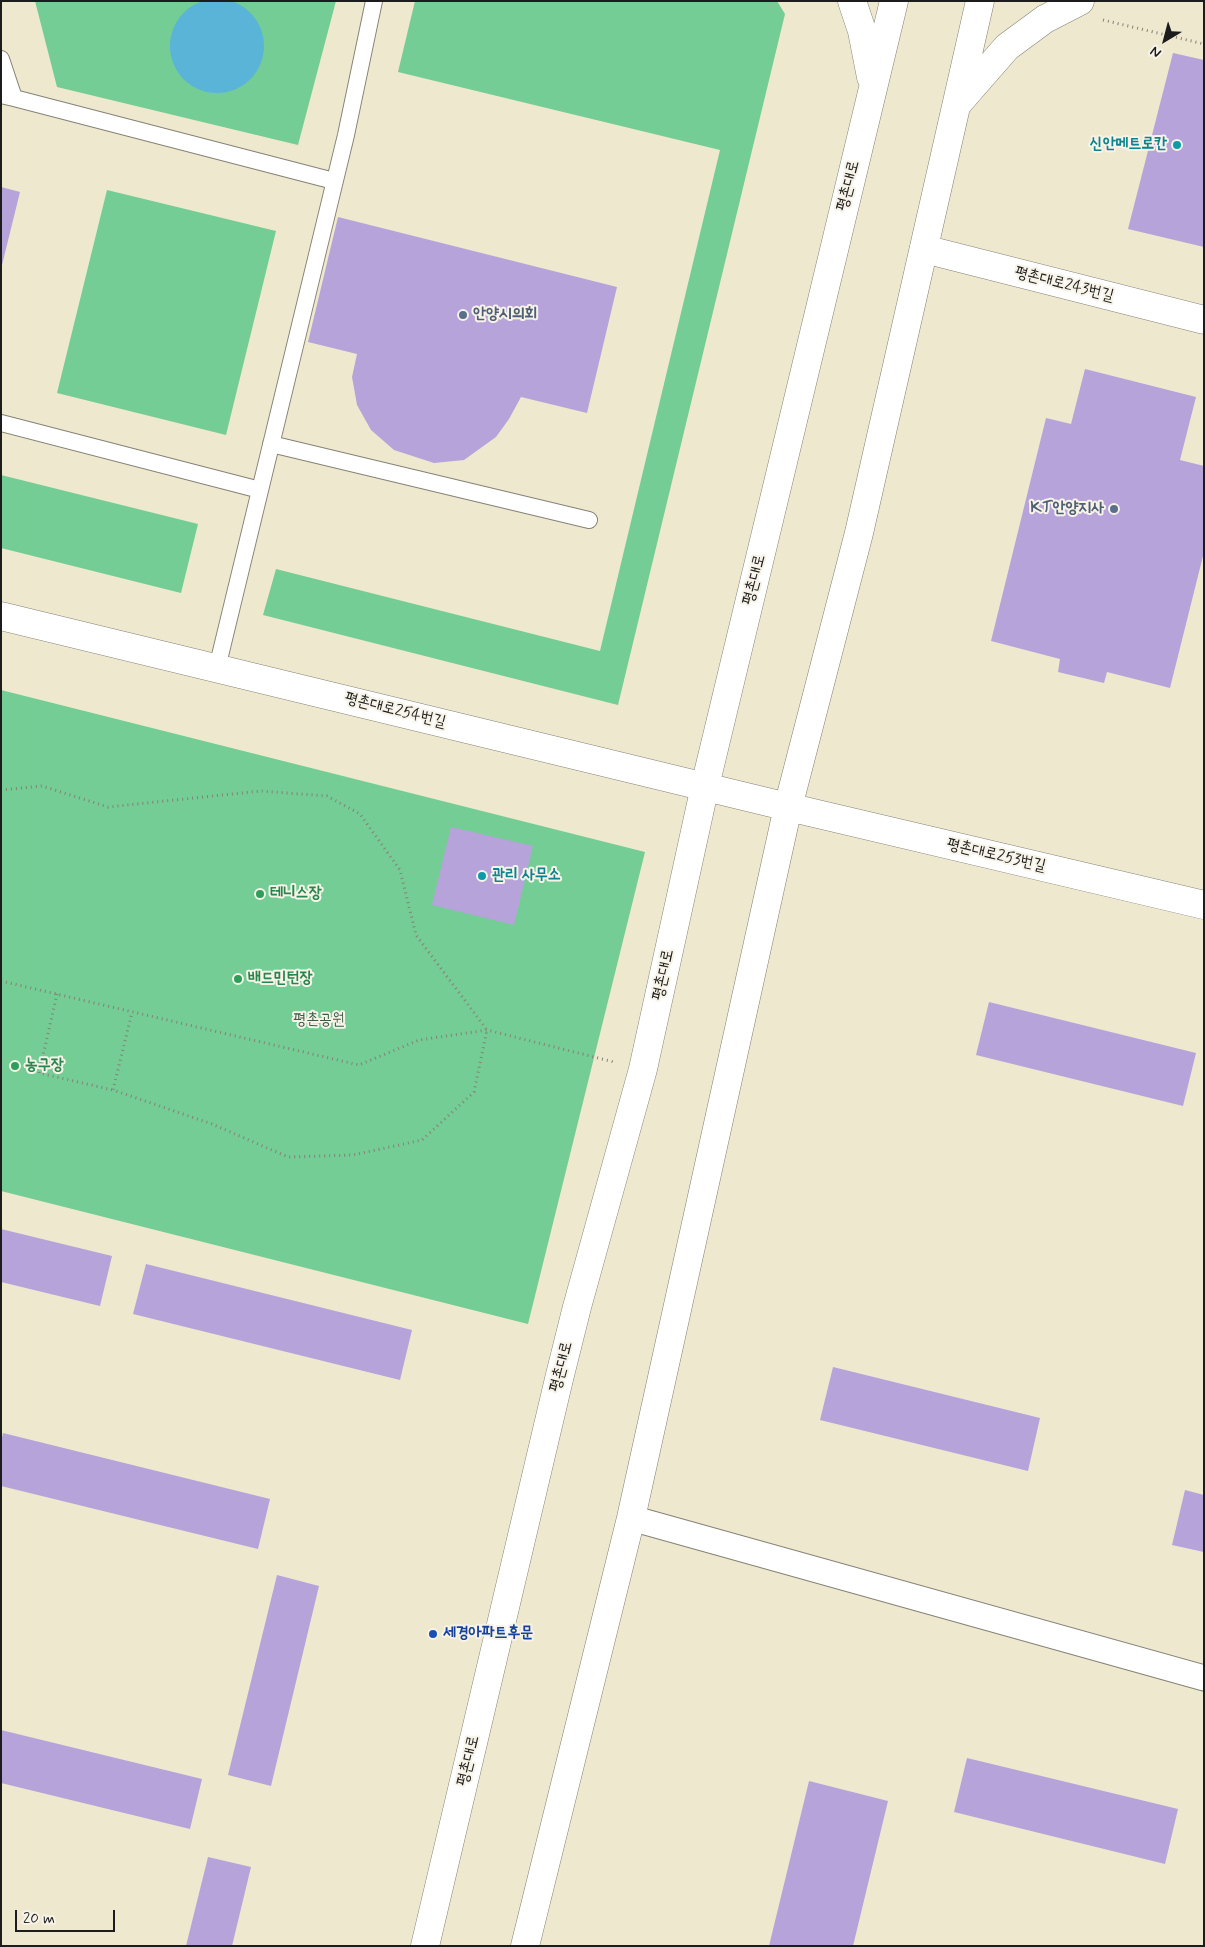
<!DOCTYPE html>
<html>
<head>
<meta charset="utf-8">
<style>
	body { margin:0 }
	#map { position:relative; width:1205px; height:1947px; overflow:hidden; background:#eee8cf; font-family:Mynerve,sans-serif }
	canvas { display:block }
	.frame { position:absolute; inset:0; border:2px solid #1c1c1c; pointer-events:none }
	.north { position:absolute; left:1140px; top:15px; width:50px; height:50px; -webkit-text-stroke:4px #f7f3e8; paint-order:stroke; rotate:217deg; font-size:14px; font-weight:700; line-height:20px; text-align:center; color:#1c1c1c }
	.north::after { content:''; display:block; margin:auto; width:18px; height:22px; background:#1c1c1c; clip-path:polygon(50% 0,100% 100%,50% 72%,0 100%) }
	.scale { position:absolute; left:15px; top:1910px; width:100px; height:22px; box-sizing:border-box; border:2px solid #1c1c1c; border-top:0; padding-left:6px; font-size:15px; line-height:18px; white-space:nowrap; color:#1c1c1c; -webkit-text-stroke:4px #f7f3e8; paint-order:stroke }
</style>
</head>
<body>
<div id="map">
<canvas width="1205" height="1947"></canvas>
<div class="frame"></div>
<div class="north">N</div>
<div class="scale">20 m</div>
</div>
<script>
const c = document.querySelector('canvas').getContext('2d');
c.lineJoin = 'round';
function fillPath(path, color) { c.fillStyle = color; c.fill(path, 'evenodd'); }
function stroke(path, color, width, dash) { c.strokeStyle = color; c.lineWidth = width; c.lineCap = dash ? 'butt' : 'round'; c.setLineDash(dash || []); c.stroke(path); }
function label(font, color, halo, rows, align = 'center') {
  c.font = font + ' Mynerve,"Poor Story",sans-serif'; c.lineWidth = 4; c.setLineDash([]); c.textBaseline = 'middle'; c.strokeStyle = halo; c.fillStyle = color; for (const [text, x, y, turn = 0] of rows) {
    c.save(); c.translate(x, y); c.rotate((+turn || 0) * Math.PI / 180); c.textAlign = isNaN(turn) ? turn : align; if (halo) c.strokeText(text, 0, 0); c.fillText(text, 0, 0); c.restore();
  }
}
fillPath(new Path2D(`
	M35,1H336L298,145L57,87Z
	M415,1H777L785,14L618,705L263,615L276,569L600,651L720,150L398,72Z
	M107,190L276,231L226,435L57,393Z
	M1,475L198,524L181,593L1,548Z
	M1,690L645,852L528,1324L1,1191Z`), '#74cd94');
fillPath(new Path2D(`
	M170 46a47 47 0 1 1 94 0a47 47 0 1 1-94 0Z`), '#59b4d7');
fillPath(new Path2D(`
	M1173,53L1204,60V247L1128,229Z
	M1,187L20,192L2,265H1Z
	M338,217L617,287L587,413L521,397L509,419L496,437L464,460L434,463L394,450L371,430L357,405L352,377L357,354L308,342Z
	M1085,369L1196,397L1180,460L1204,466V552L1170,688L1107,672L1104,683L1058,672L1060,659L991,641L1046,418L1071,424Z
	M451,827L533,846L514,925L432,905Z
	M989,1002L1196,1053L1183,1106L976,1055Z
	M1,1229L112,1256L100,1306L1,1282Z
	M146,1264L412,1330L400,1380L133,1314Z
	M833,1367L1040,1418L1028,1471L820,1420Z
	M3,1433L270,1499L258,1549L1,1486V1442Z
	M1185,1490L1204,1495V1552L1172,1545Z
	M277,1575L319,1586L271,1786L228,1775Z
	M1,1730L202,1779L190,1829L1,1783Z
	M967,1758L1178,1809L1165,1864L954,1812Z
	M809,1781L888,1801L853,1946H769Z
	M208,1857L251,1867L232,1946H186Z`), '#b6a3da');
const service = new Path2D(`
	M1,59L14,98L1,95
	M14,98L334,181
	M1,423L260,490
	M271,444L589,520
	M217,668L346,135L374,1`);
const pedestrian = new Path2D(`
	M631,1518L1204,1678`);
const minor = new Path2D(`
	M924,249L1204,320`);
const tertiary = new Path2D(`
	M852,1L862,31L871,77
	M959,102L1007,47L1045,19L1080,1
	M1,616L788,807L1204,905
	M425,1946L559,1379L577,1307L643,1069L705,786L894,1
	M525,1946L631,1518L788,807L859,533L980,1`);
stroke(service, '#858276', 18);
stroke(pedestrian, '#858276', 27);
stroke(minor, '#858276', 29);
stroke(tertiary, '#858276', 29);
stroke(new Path2D(`
	M1103,20L1204,44
	M1,790L42,786L108,807L261,791L327,796L360,814L400,870L416,935L487,1030L474,1092L422,1140L353,1155L288,1157L212,1124L113,1090L132,1012
	M1,981L359,1065L419,1040L487,1030L614,1062
	M57,994L39,1073L113,1090`), '#858276', 3, [1, 4]);
stroke(service, '#fff', 16);
stroke(pedestrian, '#fff', 25);
stroke(minor, '#fff', 28);
stroke(tertiary, '#fff', 28);
for (const [x, y, r, color] of [
	[1177,145,5,"#0f9aa8"],
	[463,315,5,"#5c6f8a"],
	[1114,509,5,"#5c6f8a"],
	[482,876,5,"#0f9aa8"],
	[260,894,5,"#2e9e5b"],
	[238,979,5,"#2e9e5b"],
	[15,1066,5,"#2e9e5b"],
	[433,1634,5,"#1a4fb4"]
]) { const dot = new Path2D(); dot.arc(x, y, r, 0, 2 * Math.PI); c.fillStyle = color; c.fill(dot); stroke(dot, '#f7f3e8', 2); }
label('bold 16px', '#0d838f', '#f7f3e8', [
	["신안메트로칸",1167,145],
	["관리 사무소",492,876,"left"]
], 'right');
label('16px', '#1c1c1c', '#f7f3e8', [
	["평촌대로",849,186,-76],
	["평촌대로243번길",1064,285,14],
	["평촌대로",755,580,-76],
	["평촌대로254번길",395,711,14],
	["평촌대로253번길",996,856,13],
	["평촌대로",664,975,-78],
	["평촌대로",562,1367,-76],
	["평촌대로",469,1761,-77]
]);
label('bold 16px', '#4e5e75', '#f7f3e8', [
	["안양시의회",473,315],
	["KT안양지사",1104,509,"right"]
], 'left');
label('bold 16px', '#27864d', '#f7f3e8', [
	["테니스장",270,894],
	["배드민턴장",248,979],
	["농구장",25,1066]
], 'left');
label('16px', '#3b5a46', '#f7f3e8', [
	["평촌공원",319,1021]
]);
label('bold 16px', '#164399', '#f7f3e8', [
	["세경아파트후문",443,1634]
], 'left');
</script>
</body>
</html>
